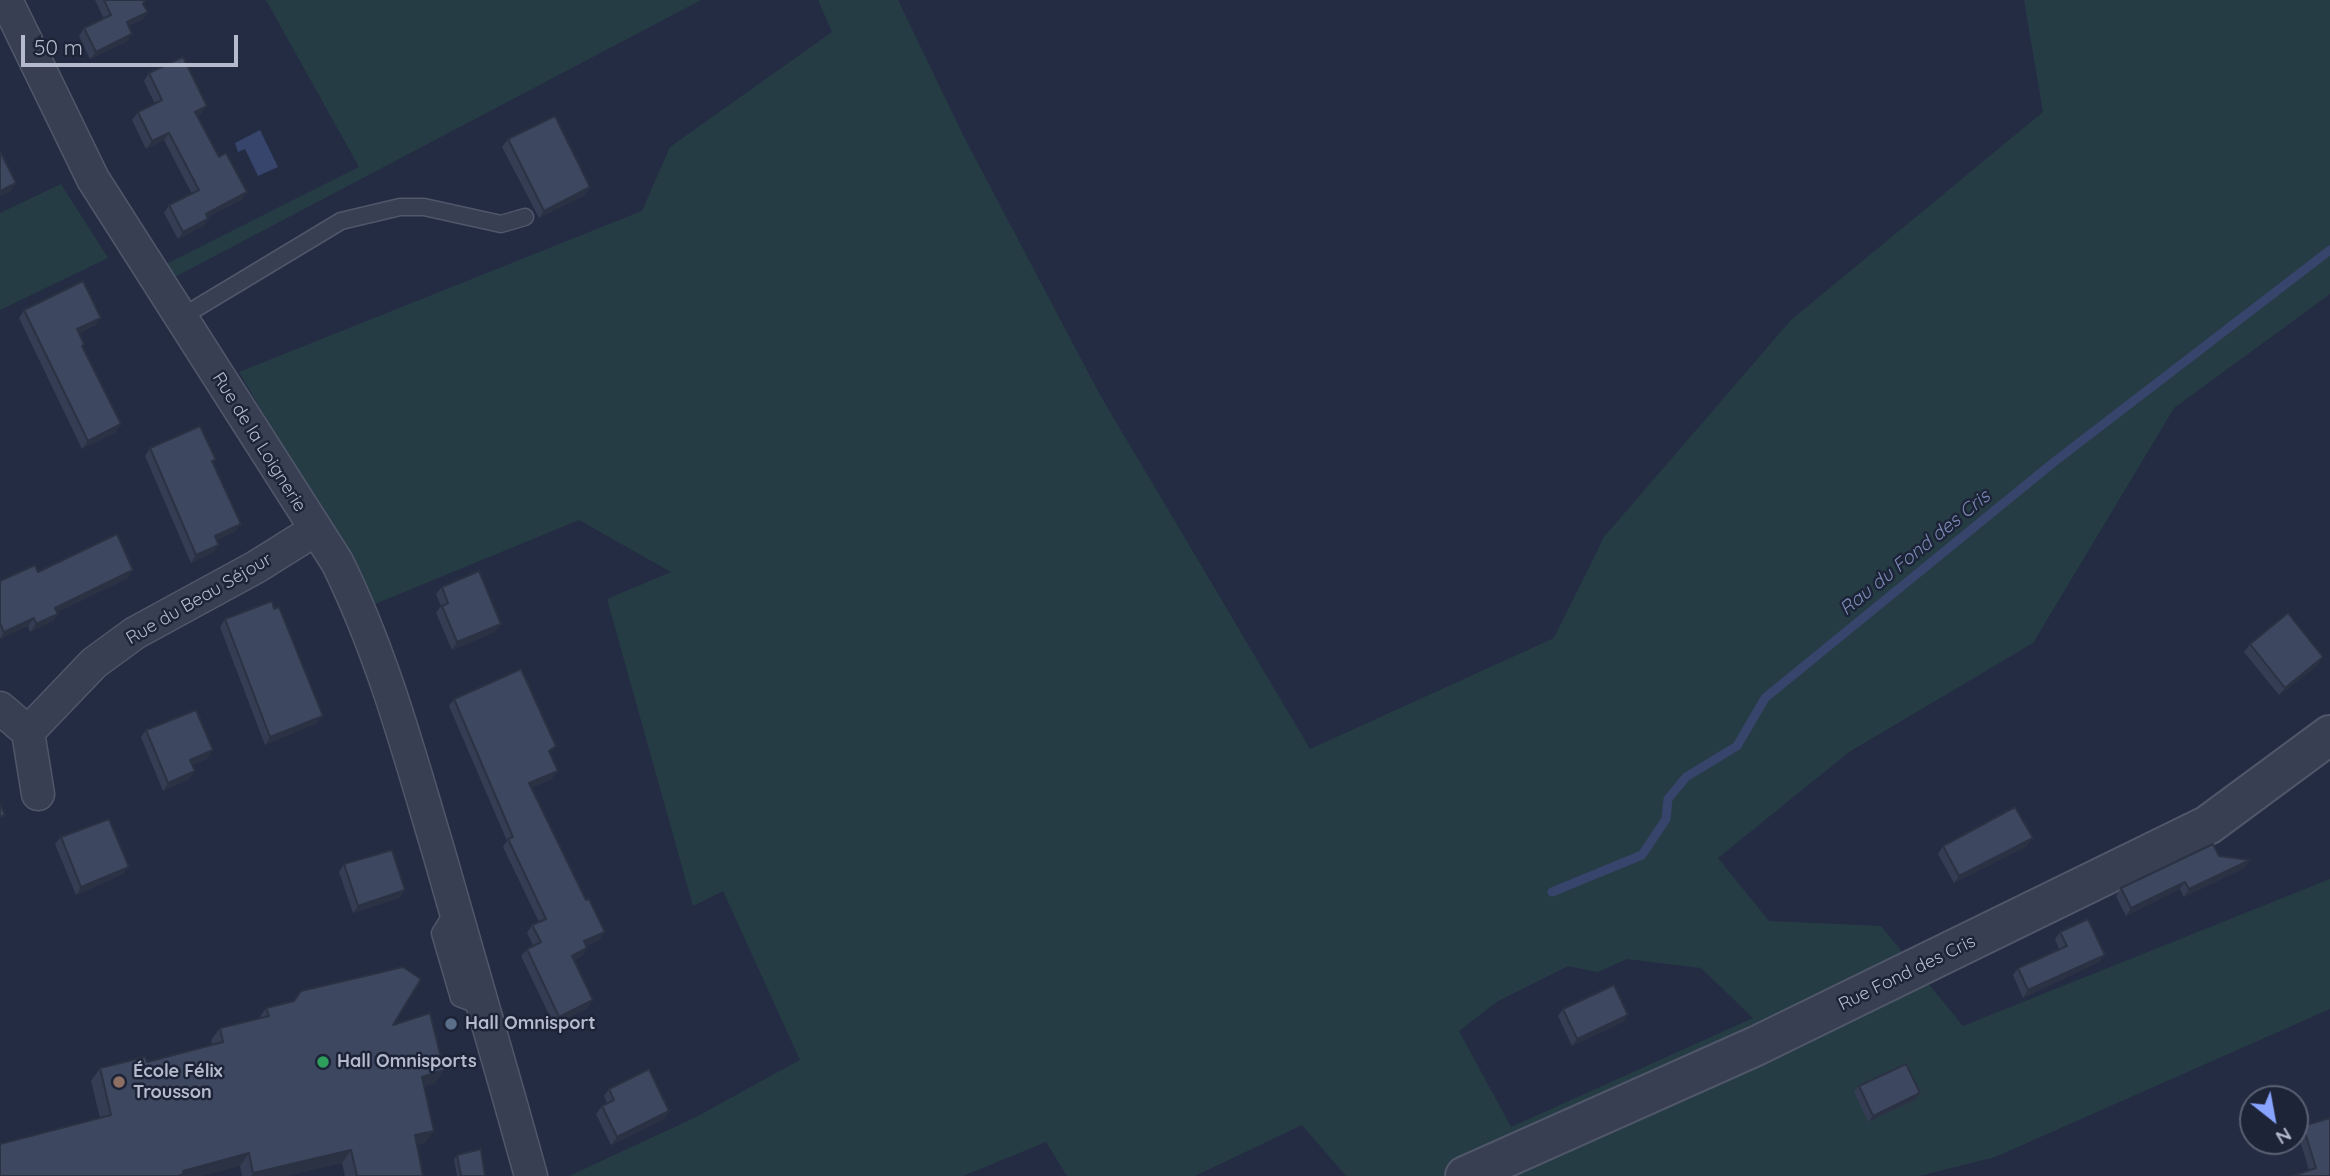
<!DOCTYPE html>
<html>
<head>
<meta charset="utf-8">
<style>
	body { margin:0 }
	#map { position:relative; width:2330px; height:1176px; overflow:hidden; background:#242c43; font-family:Quicksand,sans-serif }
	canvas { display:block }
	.north { position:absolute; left:2239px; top:1085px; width:70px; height:70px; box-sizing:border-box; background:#1d2438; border:2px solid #5a6073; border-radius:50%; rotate:149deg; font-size:19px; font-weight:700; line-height:28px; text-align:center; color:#b5bbcc }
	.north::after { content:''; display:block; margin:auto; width:24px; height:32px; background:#88a4ff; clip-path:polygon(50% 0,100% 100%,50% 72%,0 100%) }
	.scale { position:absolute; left:21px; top:35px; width:217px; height:32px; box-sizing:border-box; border:4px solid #b5bbcc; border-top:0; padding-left:9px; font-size:21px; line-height:24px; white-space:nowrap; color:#b5bbcc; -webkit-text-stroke:5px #1d2438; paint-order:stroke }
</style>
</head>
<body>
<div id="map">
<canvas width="2330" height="1176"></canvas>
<div class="north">N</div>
<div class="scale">50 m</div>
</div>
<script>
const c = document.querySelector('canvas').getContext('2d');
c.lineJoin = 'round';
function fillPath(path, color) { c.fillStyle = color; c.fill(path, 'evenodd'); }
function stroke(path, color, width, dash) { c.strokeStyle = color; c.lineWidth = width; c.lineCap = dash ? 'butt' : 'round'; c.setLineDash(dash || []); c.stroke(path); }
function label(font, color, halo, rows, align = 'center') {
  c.font = font + ' Quicksand,sans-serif'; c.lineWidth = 5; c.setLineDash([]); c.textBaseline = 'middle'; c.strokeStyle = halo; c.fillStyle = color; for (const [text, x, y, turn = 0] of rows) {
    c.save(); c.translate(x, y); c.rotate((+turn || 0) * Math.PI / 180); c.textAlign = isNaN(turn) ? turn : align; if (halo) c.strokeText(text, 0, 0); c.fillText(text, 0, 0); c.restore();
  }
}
fillPath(new Path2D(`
	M266,0H701L171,279L160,267L359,167Z
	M818,0H898L964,137L1100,395L1310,749L1554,638L1604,537L1791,320L2043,112L2024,0H2330V294L2174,408L2033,643L1849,752L1718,858L1769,921L1881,926L1963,1026L2330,879V1009L1995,1157L1919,1176H1346L1302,1125L1195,1176H1067L1046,1142L963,1176H569L694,1118L800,1060L723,891L693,906L607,599L671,572L579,520L375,604L239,372L642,211L670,147L832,32ZM1627,959L1701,968L1753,1018L1511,1127L1459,1031L1498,1001L1568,966L1598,972Z
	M61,184L108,258L0,310V213Z`), '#263c44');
fillPath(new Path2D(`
	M260,130L278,167L258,176L245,149L238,152L235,143Z`), '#37446b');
stroke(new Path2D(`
	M1552,892L1642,855L1666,819L1668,799L1686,777L1737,746L1765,698L2054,462L2330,250`), '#37446b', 9);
const service = new Path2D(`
	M180,318L341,221L400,207H424L501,224L525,217
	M455,909L440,933L459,998L483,1007`);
const minor = new Path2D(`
	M6,0L93,179L337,562C383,655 409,753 439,853C470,960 501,1068 531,1176
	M0,708L28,732L38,794
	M28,732L94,663L135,633L256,567L315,530`);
const tertiary = new Path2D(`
	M1465,1176L1756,1046L2208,825L2330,735`);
stroke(service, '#50576a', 19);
stroke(minor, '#50576a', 35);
stroke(tertiary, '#50576a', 42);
stroke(service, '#383f52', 16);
stroke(minor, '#383f52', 32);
stroke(tertiary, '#383f52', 38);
fillPath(new Path2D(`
	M95,0H145L143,4V19L129,26L132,34L126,42L90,59L79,36L84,28L104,19Z
	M149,73L202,113L197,116L219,157L247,192L241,200L208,217V219L203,226L178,239L164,213L169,205L192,194L164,140L146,149L132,120L138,112L155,104L144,81Z
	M508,139L590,187L585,195L539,218L502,147Z
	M24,310L96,325L79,333L82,347L116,432L82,449L19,318Z
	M150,448L213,464L236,531L217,540L214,552L191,563L145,456Z
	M38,572L128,578L57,612L58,614L53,621L30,632L28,626L0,639V581Z
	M442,587L495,632L452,650L436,613L441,606L436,594Z
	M225,619L317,723L265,745L220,627Z
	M2250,644L2318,665L2279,695L2244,652Z
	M454,699L550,754L552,779L531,787L600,940L586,946L587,948L582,956L574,960L588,1008L554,1025L521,956L527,949L533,945L527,933L532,925L539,922L503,847L507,841L449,706Z
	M146,730L208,758L192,765L195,771L189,779L163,791L141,737Z
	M61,837L129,867L123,874L76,895L55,844Z
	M1943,846H2027L1954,883L1938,854Z
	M2219,856L2250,860L2244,868L2184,897L2180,889L2126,916L2116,896L2121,888Z
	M344,864L405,890L399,898L353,913L339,872Z
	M2060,932L2105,955L2099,962L2023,998L2013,975L2018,968L2059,949L2055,939Z
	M266,1008L393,1025L444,1070L435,1083L424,1086L425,1143L417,1145L423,1176H345L342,1163L286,1176H242L240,1166L100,1118L91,1081L100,1068L147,1062L212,1045L211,1040L220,1028L259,1018Z
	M1563,1009L1628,1015L1623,1022L1572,1046L1558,1016Z
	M1859,1086L1915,1100L1868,1122L1854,1092Z
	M609,1089L669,1111L664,1119L611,1145L596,1114L602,1106L607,1103L604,1096Z
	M2303,1126L2330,1176L2309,1170L2298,1134Z
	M457,1155L485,1176H457L454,1159Z`), '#343d53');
fillPath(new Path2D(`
	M148,12L143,19L121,30L127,22Z
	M132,34L126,42L90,59L96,52Z
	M207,106L202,113L189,119L195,112Z
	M169,133L164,140L146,149L152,141Z
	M16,183L11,191L0,196V191Z
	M590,187L585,195L539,218L544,211Z
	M247,192L241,200L201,221L206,214Z
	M208,219L203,226L178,239L183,232Z
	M101,318L96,325L72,337L77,329Z
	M121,424L116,432L82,449L88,441Z
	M241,524L236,531L210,544L215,536Z
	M219,545L214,552L191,563L196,555Z
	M133,570L128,578L50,615L55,608Z
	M58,614L53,621L30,632L36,624Z
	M34,618L28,626L0,639L4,632Z
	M501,624L495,632L452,650L457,642Z
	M2323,657L2318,665L2279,695L2285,688Z
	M323,716L317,723L265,745L270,737Z
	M213,750L208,758L185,768L190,760Z
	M195,771L189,779L163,791L168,783Z
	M558,771L552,779L524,791L529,783Z
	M2033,838L2027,846L1954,883L1959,876Z
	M2250,860L2244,868L2184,897L2189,889Z
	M129,867L123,874L76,895L81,887Z
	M2185,882L2180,889L2126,916L2131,908Z
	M405,890L399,898L353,913L358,906Z
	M605,932L600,940L579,949L584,941Z
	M587,948L582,956L567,963L572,956Z
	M2105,955L2099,962L2023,998L2028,990Z
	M593,1000L588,1008L554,1025L559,1017Z
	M1628,1015L1623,1022L1572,1046L1577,1039Z
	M444,1070L435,1083L413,1089L422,1077Z
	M1920,1093L1915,1100L1868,1122L1873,1116Z
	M669,1111L664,1119L611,1145L617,1137Z
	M434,1131L425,1143L406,1148L415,1135Z
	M351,1150L342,1163L286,1176H251L253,1173Z
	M249,1153L240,1166L203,1176H178L183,1171Z`), '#2b3243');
const building = new Path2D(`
	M104,0H145L143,4L148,12L127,22L132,34L96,52L84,28L111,15Z
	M183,57L207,106L195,112L219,157L226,153L247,192L206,214L208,219L183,232L169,205L199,190L169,133L152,141L138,112L162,100L149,73Z
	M555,116L590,187L544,211L508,139Z
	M0,151L16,183L0,191Z
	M83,281L101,318L77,329L84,344L82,346L121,424L88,441L24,310Z
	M200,426L216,460L212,461L241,524L215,536L219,545L196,555L150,448Z
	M117,534L133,570L55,608L58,614L36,624L34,618L4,632L0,623V581L35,565L38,572Z
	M479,571L501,624L457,642L442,606L448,603L442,587Z
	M272,601L274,609L279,607L323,716L270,737L225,619Z
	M2288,613L2323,657L2285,688L2250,644Z
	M521,669L556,746L549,751L558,771L529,783L586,900L589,899L605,932L584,941L587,948L572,956L593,1000L559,1017L527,949L541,942L532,925L546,919L508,839L513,837L454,699Z
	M196,710L213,750L190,760L195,771L168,783L146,730Z
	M0,804L5,815L0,817Z
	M2015,807L2033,838L1959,876L1943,846Z
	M109,819L129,867L81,887L61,837Z
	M2213,844L2219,856L2250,860L2189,889L2185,882L2131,908L2121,888Z
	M392,850L405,890L358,906L344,864Z
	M2088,919L2105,955L2028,990L2018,968L2067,946L2060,932Z
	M403,967L421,979L393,1025L430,1013L444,1070L422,1077L434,1131L415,1135L423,1176H357L351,1150L253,1173L249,1153L183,1171V1174L178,1176H0V1144L111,1115L100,1068L145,1057L147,1062L223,1042L220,1028L269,1016L266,1008L294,1001L301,991Z
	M1614,985L1628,1015L1577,1039L1563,1009Z
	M1906,1064L1920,1093L1873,1116L1859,1086Z
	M649,1069L669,1111L617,1137L602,1106L614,1100L609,1089Z
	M2330,1118V1176H2292L2316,1168L2303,1126Z
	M481,1149L485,1176H461L457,1155Z`);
fillPath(building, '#3d4760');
stroke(building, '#2b3243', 2);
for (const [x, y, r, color] of [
	[451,1024,7,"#5c6f8a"],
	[323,1062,7,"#2e9e5b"],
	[119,1082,7,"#8d6e63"]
]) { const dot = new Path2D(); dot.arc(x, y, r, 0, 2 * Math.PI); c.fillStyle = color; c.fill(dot); stroke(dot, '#1d2438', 2.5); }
label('18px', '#b5bbcc', '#1d2438', [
	["Rue de la Loignerie",259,442,58],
	["Rue du Beau Séjour",199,599,-30],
	["Rue Fond des Cris",1907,973,-26]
]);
label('bold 18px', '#b5bbcc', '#1d2438', [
	["Hall Omnisport",465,1024],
	["Hall Omnisports",337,1062],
	["École Félix",133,1072],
	["Trousson",133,1093]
], 'left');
label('italic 19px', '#7b8bb6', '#1d2438', [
	["Rau du Fond des Cris",1915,553,-39]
]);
</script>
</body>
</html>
